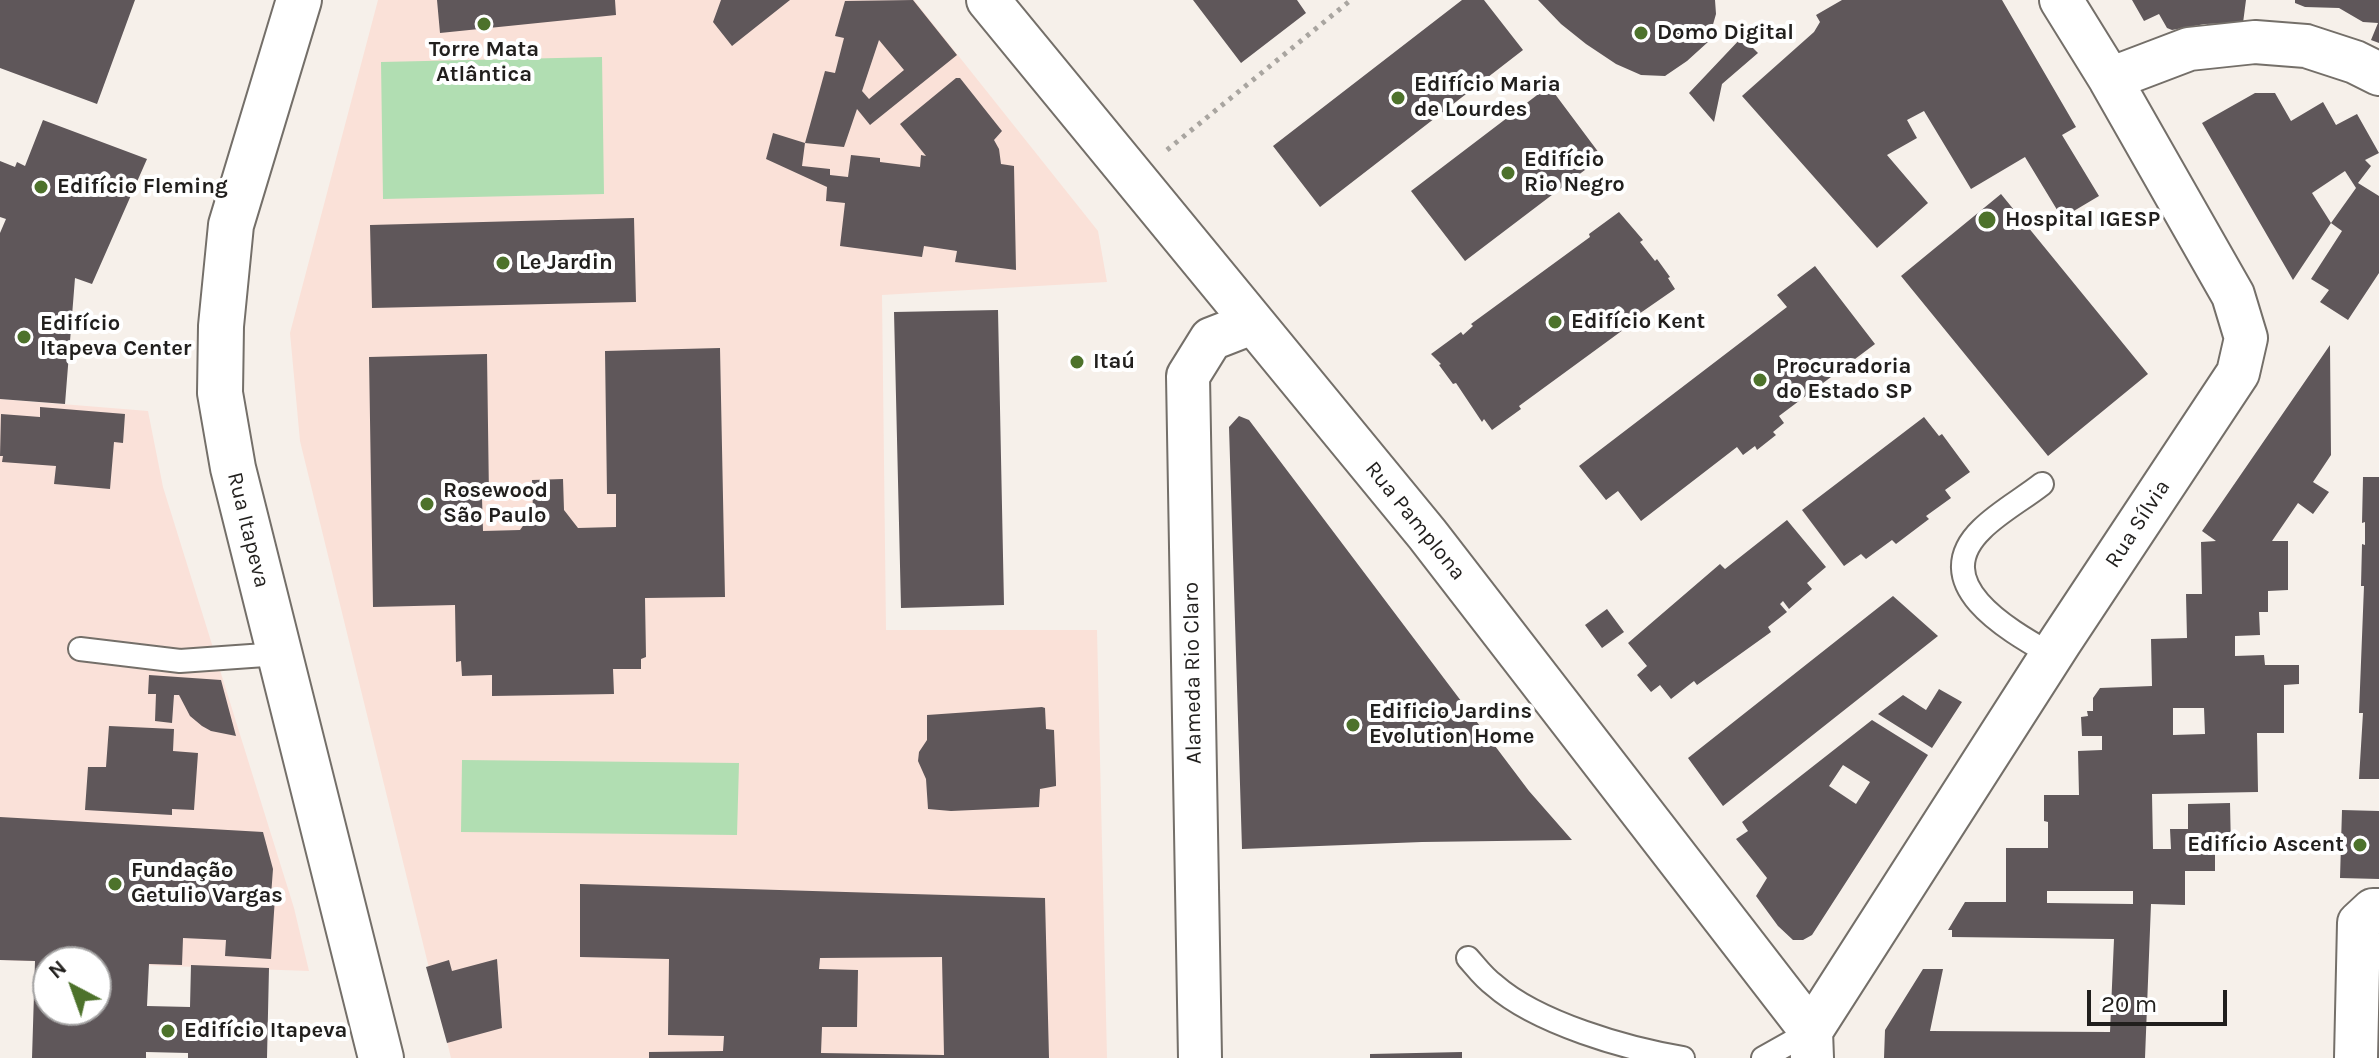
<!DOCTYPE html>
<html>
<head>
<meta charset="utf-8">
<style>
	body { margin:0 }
	#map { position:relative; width:2379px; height:1058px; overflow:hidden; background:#f6f0ea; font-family:Karla,sans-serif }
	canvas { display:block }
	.north { position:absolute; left:32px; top:946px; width:80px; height:80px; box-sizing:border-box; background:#fff; border:2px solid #a6a5a5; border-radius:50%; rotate:319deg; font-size:22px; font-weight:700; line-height:32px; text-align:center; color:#211f1d }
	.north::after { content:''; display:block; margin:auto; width:28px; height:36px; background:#4d722b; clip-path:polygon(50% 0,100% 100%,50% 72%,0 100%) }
	.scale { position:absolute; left:2087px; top:990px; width:140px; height:36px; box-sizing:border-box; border:4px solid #211f1d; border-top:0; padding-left:10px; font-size:24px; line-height:28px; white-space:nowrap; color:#211f1d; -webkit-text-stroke:6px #fff; paint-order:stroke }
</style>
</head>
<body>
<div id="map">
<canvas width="2379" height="1058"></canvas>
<div class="north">N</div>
<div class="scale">20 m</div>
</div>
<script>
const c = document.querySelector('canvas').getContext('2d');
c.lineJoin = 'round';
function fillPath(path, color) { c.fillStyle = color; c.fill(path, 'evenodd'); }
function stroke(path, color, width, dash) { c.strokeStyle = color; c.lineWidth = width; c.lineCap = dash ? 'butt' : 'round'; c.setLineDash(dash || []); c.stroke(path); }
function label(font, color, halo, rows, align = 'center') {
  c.font = font + ' Karla,sans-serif'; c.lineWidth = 8; c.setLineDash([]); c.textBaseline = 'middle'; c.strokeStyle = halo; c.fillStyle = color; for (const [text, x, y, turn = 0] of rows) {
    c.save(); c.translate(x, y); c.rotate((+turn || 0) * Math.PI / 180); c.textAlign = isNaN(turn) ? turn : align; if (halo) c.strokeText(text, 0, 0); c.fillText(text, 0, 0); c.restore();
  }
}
fillPath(new Path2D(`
	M378,0H914L1098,231L1107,282L882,295L886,630H1097L1107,1058H451L300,441L290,333Z`), '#fae1d8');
fillPath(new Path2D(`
	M0,399L148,411L163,487L294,908L309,971L0,960Z`), '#fae1d9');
fillPath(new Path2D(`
	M602,57L604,194L383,199L381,62Z
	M462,760L739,763L737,835L461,832Z`), '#b1deb2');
fillPath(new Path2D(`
	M0,0H135L97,104L0,68Z
	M437,0H615L616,15L440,33Z
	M721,0H790L732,46L713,22Z
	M913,0L957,55L870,125L857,109L844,147L805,143L825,71L835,73L844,38L835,36L845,1ZM879,40L904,70L869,99L862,91Z
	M1193,0H1297L1306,13L1241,63Z
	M1462,0H1484L1523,50L1320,207L1273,146Z
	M1538,0H1715L1716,14L1708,42L1687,61L1665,76L1641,75L1616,64L1586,44L1561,24Z
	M1842,0H2002L2076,127L2062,135L2099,196L2062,218L2025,157L1971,189L1924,111L1907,120L1917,138L1887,155L1928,203L1877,248L1742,96L1814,32L1820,22L1816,15Z
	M2132,0H2246L2243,23L2205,24L2172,30L2167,28L2159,14L2144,21Z
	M2295,0H2379V43L2371,40L2378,23L2363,22L2339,8L2305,7L2295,3Z
	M1742,37L1758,53L1722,84L1714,122L1689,93Z
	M956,78H960L1002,131L994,140L999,149L1001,164L1014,166L1016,270L955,262L957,251L924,246L922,257L840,246L845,203L826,201L827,187L766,159L773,133L805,143L802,166L830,169V175L848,177L851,155L880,158V162L920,167L921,155L926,156L900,124Z
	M1549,86L1602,157L1465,261L1411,191Z
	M2255,93H2275L2291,121L2323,102L2336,125L2357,114L2379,153L2365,160L2371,166L2358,183L2379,196V273L2348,320L2320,302L2329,290L2311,279L2342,231L2331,223L2293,280L2202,123ZM2345,171L2356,188L2331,223L2312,193Z
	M43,120L147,159L92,284L75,278L65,404L0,399V233L6,219L0,217V161L15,167L17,162L25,166Z
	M2001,194L2148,374L2048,456L1901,276Z
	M1619,212L1643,240L1640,242L1655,261L1657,259L1670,277L1668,278L1675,289L1636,316L1638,319L1519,406L1521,409L1492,430L1484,419L1482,422L1456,383L1453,384L1439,365L1441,364L1431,354L1461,332L1463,335L1473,326L1471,324L1590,237L1589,234Z
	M634,218L636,302L372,308L370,225Z
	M1815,266L1875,344L1779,416L1784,423L1773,432L1776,435L1757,450L1755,446L1743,455L1737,447L1641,521L1618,491L1606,500L1579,466L1787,307L1777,295Z
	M998,310L1004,605L901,608L894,312Z
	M2330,345L2331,455L2313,482L2329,492L2313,514L2298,503L2272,541H2288V590L2268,591V612H2259L2260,635L2235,636V656L2264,655L2265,665H2299V684L2284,685V733H2257L2258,792L2152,794L2153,849H2171L2170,829H2188V804L2230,803L2231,849H2215V871H2185V905L2151,904L2145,1058H1884L1885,1030L1923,969H1943L1930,1031L2110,1032L2114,939L1952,937V930H1948L1965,902H2006V848H2048V822L2044,821V795H2079L2078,751L2102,750V736H2082L2081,717L2088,716L2087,711H2093V698L2100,688L2152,686L2151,639L2187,638L2186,594H2202L2201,542L2216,541L2202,531ZM2173,708H2204L2205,734L2173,735ZM2047,891H2133V904L2047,903Z
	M720,348L725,597L645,598L646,657L641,659V669H613L614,694L492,696V675L462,676L461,661L456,662L455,605L373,607L369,357L487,354L489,497L482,498L483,531L520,530L533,512L532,480L563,479L564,510L578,528L616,527V494H607L605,351Z
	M40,407L125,414L123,443L114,442L110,489L54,484L56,466L2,462L3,456H0L1,414L40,417Z
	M1239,416L1249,420L1529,791L1572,840L1422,842L1242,849L1229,427Z
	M1924,417L1939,436L1942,434L1970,472L1945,490L1951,498L1926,516L1929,519L1896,544L1892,540L1866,559L1861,554L1844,566L1802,510Z
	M2363,477H2379V779H2359L2363,713H2359L2364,586H2361L2362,544L2365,545V522L2362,523Z
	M1787,520L1826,567L1807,583L1812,589L1789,609L1783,601L1780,604L1787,612L1768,627L1771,632L1697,685L1694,681L1671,699L1660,685L1651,692L1637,675L1647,666L1628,643L1720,564L1725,569Z
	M1893,596L1938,636L1723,806L1688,758Z
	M1607,609L1624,632L1602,648L1585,625Z
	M149,675L221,680L236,736L211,731L202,726L190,716L179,695H174L172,723L155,721L156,694H148Z
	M1939,689L1962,702L1932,748L1878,714L1903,695L1926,710Z
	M1042,707L1045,708L1046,729L1054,730L1056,782V786L1040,789L1039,807L951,811L928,809L926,779L918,761L919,752L927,740V715Z
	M1872,720L1928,755L1812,935L1803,940H1793L1778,926L1756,896L1767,878L1736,839L1748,831L1742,822ZM1843,765L1870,782L1856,804L1829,786Z
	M109,726L174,729L173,751L198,753L194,810L172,809V815L85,810L88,767H106Z
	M2342,810L2379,811V879L2340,878Z
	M0,817L263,832L273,869L271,896L275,897L271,959L225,956L226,940L183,938L182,965L149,964L147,1006L190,1007L191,965L269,968L267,1058H188V1053L146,1052V1058H32L35,961L0,960ZM48,962H96V1010H48Z
	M580,884L1045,898L1049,1058H649V1052L723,1051L724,1036L668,1035L669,959L580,957ZM942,957L944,1055L821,1053L822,1027H857L858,970L819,969L820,958Z
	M497,959L502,1028L447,1043L426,967L449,960L452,971Z
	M1462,1052V1058H1370V1054Z`), '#5f575a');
const service = new Path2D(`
	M2042,484C2023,499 1999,512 1982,529C1925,584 2010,631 2052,655
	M80,649L180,661L279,654
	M1468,958C1476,967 1484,978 1494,985C1537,1023 1627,1049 1683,1058
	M1763,1058L1811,1031`);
const minor = new Path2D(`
	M988,0L1427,534L1811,1031L1812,1058
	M2110,79L2189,49L2255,42L2306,46L2355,62L2379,74
	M1811,1031L2060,642L2238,373L2246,338L2233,295L2110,79L2061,0
	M1200,1058L1188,376L1211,339L1252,323
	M2356,1058L2359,923L2373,910H2379`);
const tertiary = new Path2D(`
	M299,0L231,225L221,326L220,393L233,468L381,1058`);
stroke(service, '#746f69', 26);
stroke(minor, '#746f69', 46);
stroke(tertiary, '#746f69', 48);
stroke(new Path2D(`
	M1167,150L1351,0`), '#a9a5a0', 5, [4, 6]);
stroke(service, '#fff', 22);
stroke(minor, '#fff', 42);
stroke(tertiary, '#fff', 44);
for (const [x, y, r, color] of [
	[484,24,8,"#4d722b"],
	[1641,33,8,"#4d722b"],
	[1398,98,8,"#4d722b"],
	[1508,173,8,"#4d722b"],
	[41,187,8,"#4d722b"],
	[1987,220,10,"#4d722b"],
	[503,263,8,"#4d722b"],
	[1555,322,8,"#4d722b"],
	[24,337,8,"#4d722b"],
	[1077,362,8,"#4d722b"],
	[1760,380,8,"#4d722b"],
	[427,504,8,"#4d722b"],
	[1353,725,8,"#4d722b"],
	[2360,845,8,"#4d722b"],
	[115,884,8,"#4d722b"],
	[168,1031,8,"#4d722b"]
]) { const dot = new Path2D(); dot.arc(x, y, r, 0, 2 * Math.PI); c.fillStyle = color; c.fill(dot); stroke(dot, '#fff', 3); }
label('bold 22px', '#211f1d', '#fff', [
	["Domo Digital",1657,33],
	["Torre Mata",484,50,"center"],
	["Atlântica",484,75,"center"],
	["Edifício Maria",1414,85],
	["de Lourdes",1414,110],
	["Edifício",1524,160],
	["Rio Negro",1524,185],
	["Edifício Fleming",57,187],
	["Hospital IGESP",2005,220],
	["Le Jardin",519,263],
	["Edifício Kent",1571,322],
	["Edifício",40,324],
	["Itapeva Center",40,349],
	["Itaú",1093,362],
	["Procuradoria",1776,367],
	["do Estado SP",1776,392],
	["Rosewood",443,491],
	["São Paulo",443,516],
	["Edificio Jardins",1369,712],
	["Evolution Home",1369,737],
	["Edifício Ascent",2344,845,"right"],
	["Fundação",131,871],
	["Getulio Vargas",131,896],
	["Edifício Itapeva",184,1031]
], 'left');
label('22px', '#211f1d', '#fff', [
	["Rua Pamplona",1415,521,51],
	["Rua Sílvia",2138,524,-57],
	["Rua Itapeva",248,530,76],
	["Alameda Rio Claro",1193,673,-91]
]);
</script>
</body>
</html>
